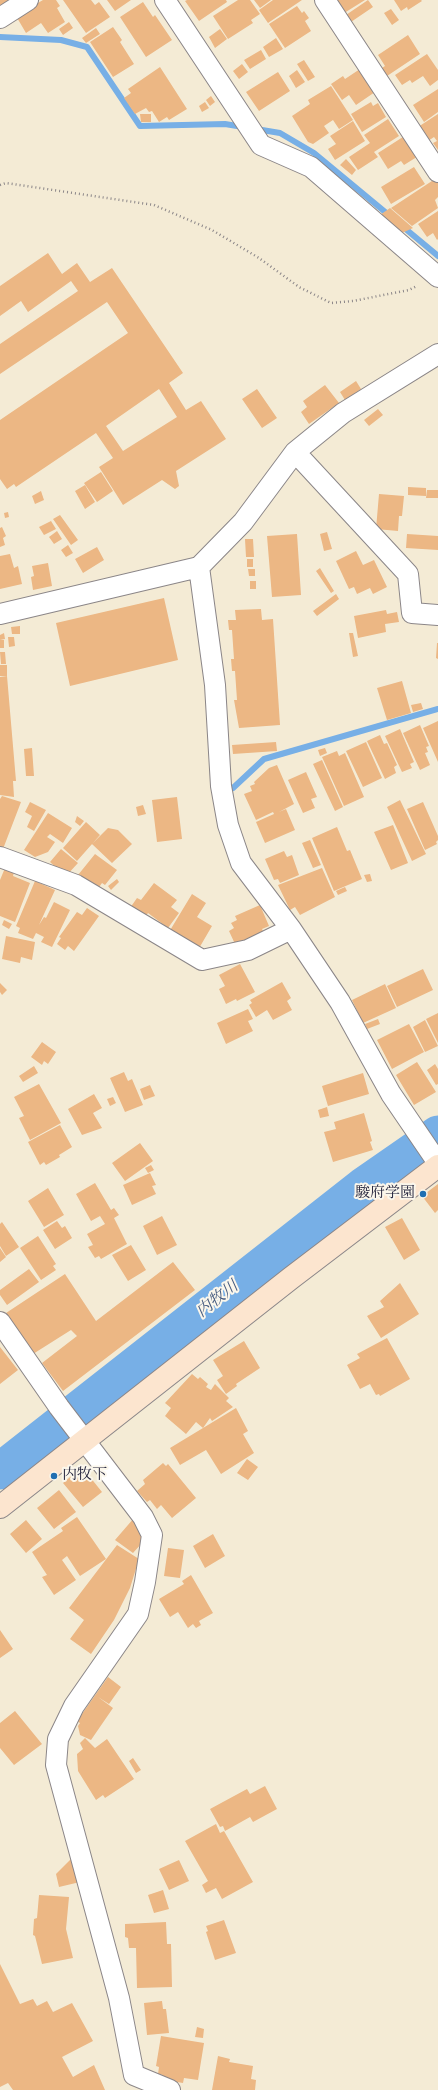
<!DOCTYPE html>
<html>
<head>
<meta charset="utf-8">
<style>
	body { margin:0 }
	canvas { display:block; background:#f4ebd5 }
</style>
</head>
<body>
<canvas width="438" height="2090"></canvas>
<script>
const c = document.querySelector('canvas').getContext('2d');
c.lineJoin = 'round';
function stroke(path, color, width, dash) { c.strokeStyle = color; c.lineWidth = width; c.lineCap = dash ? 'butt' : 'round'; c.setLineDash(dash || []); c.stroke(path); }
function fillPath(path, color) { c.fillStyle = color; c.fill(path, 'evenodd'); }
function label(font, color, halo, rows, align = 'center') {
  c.font = font + ' "IM FELL DW Pica","Noto Serif JP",serif'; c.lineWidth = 4; c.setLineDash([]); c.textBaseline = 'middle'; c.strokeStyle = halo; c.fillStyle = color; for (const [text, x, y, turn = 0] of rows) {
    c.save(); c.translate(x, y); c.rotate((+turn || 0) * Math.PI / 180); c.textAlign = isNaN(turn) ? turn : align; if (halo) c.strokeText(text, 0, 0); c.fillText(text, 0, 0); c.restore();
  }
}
stroke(new Path2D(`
	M0,37L61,40L87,47L140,126L225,124L243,127
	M256,129L280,133L314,153L390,216
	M402,226L438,256
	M233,788L264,759L438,709`), '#77afe6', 6);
stroke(new Path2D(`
	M0,1471L363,1186L438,1134`), '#77afe6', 37);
fillPath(new Path2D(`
	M0,0H10L0,8Z
	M43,0H56L60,6L57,8L65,22L48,33L41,23L26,33L16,16Z
	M63,0H91L95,5L99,2L110,17L86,33Z
	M107,0H131L115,11Z
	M187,0H226L227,2L199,21L185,1Z
	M238,0H250L260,14L251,20L253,23L228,39L213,16Z
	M254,0H271L260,8Z
	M273,0H302L268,23L259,10Z
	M332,0H365L341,15Z
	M368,0L373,7L348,24L343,17Z
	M394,0H421L422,1L408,10L407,7L401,11Z
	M143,2L153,17L155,15L172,40L146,57L120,17Z
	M297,6L302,13L304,11L309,18L305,21L311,31L285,48L269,24Z
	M391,9L399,20L392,25L384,13Z
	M69,22L73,28L63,35L59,29Z
	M113,27L122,40L120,42L134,64L113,77L90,42Z
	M96,28L100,34L86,43L82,38Z
	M220,29L227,39L215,48L209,37Z
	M408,35L420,54L387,76L382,68L385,66L378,55Z
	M276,38L283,49L269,57L263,47Z
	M261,50L266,59L250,69L244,60Z
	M427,54L438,70V80L430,86L423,76L412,83L410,80L402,85L395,75Z
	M304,60L315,77L308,81L297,64Z
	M242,64L248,72L239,79L233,71Z
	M160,67L187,109L169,120L167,117L159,122L152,111L149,112L146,108L135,114L124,98L131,93L128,89Z
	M360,69L375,92L356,105L349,95L342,100L331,84L343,76L345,79Z
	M297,70L305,82L296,88L289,76Z
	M278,72L290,91L259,111L246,92Z
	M331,86L353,120L339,129L333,120L324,126L329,133L313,144L308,142L292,116L310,104L308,100Z
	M438,89V112L424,122L413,105Z
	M211,96L215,102L210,106L206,100Z
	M205,102L209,108L202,112L199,106Z
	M371,102L373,106L378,103L386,117L362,132L351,114Z
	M140,114H151V122H141Z
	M438,114V150L433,143L437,141L434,137L428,141L418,127Z
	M388,119L399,136L374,152L378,157L358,170L349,157L370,143L364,135Z
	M353,121L365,141L335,160L328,149L336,144L330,136Z
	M406,135L420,155L404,165L401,161L388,169L378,153Z
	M346,159L356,170L352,175L340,165Z
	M414,167L425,184L391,204L381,187Z
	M435,179L438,183V197L435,200L438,208L412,226L391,208Z
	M390,208L413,228L402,233L380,215Z
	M438,211V239L437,240L433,233L427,237L418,224Z
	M48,253L62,274L77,263L90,282L112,268L183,373L169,383L186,410L201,401L226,439L176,471L179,486L175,489L162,480L123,505L99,467L113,458L96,433L16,487L14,484L7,489L0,479V420L128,333L107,302L0,374V344L78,291L71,281L28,312L21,301L0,316V286ZM159,389L177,417L123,451L106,426Z
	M356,381L361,389L345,400L340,392Z
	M325,385L339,403L309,424L301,412L307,407L303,401Z
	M257,389L277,418L262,428L242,399Z
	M378,409L383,415L369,426L364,420Z
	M101,472L113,491L97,502L84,483Z
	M85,485L95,502L85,509L75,491Z
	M408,487L426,488V496L408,495Z
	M427,490H438V498H426Z
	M41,491L44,500L35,504L32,496Z
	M379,494L404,496L402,516H399L398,531L376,529Z
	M8,512L9,517L5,518L4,513Z
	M60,515L78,540L71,545L53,519Z
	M51,521L56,529L44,535L39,527Z
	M2,527L6,536L3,538L5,545L0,547V528Z
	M57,531L62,539L54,544L49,537Z
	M327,532L332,549L324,551L320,534Z
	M297,534L301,595L272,597L267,536Z
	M407,534L438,536V550L406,548Z
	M245,539H253L254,557H246Z
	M68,545L73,553L66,557L61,550Z
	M97,547L104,560L83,573L75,559Z
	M356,551L363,565L374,560L387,587L373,594L370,588L357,594L354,587L349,589L336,561Z
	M10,554L14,568L18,566L22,584L0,589V556Z
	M247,559H253V567H247Z
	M48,563L52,586L33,590L31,577L34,576L32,566Z
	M320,568L334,591L331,593L316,571Z
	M248,569H255V576H249Z
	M250,581H256V589H250Z
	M336,594L339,599L317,616L313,611Z
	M164,598L178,660L70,686L56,623Z
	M261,609L262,620L273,619L280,725L239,728L234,700H237L235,671H232L231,659H234L232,630H229L228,620H236L235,610Z
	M386,610L387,614L397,612L399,622L385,624L386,632L358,638L354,616Z
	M20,626V634H12L11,627Z
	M4,633L5,639L0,640V635Z
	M349,633H353L358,656L353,657Z
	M8,637H14L15,646L9,647Z
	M0,640H4V648H0Z
	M437,643H438V659L436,658Z
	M0,652H5L6,664H1Z
	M0,665H7V676H0Z
	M7,676L16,781H13L14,797L0,795V677Z
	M402,681L411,713L387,720L377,688Z
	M421,703L423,709L413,712L411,705Z
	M438,721V762L423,728Z
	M420,725L429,746L426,747L428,752L425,753L430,765L420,770L403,733Z
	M400,729L414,762L410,764L412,768L402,772L385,736Z
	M380,735L384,744L387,743L397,765L394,767L396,773L385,779L367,741Z
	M276,742L277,751L233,754L232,745Z
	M366,742L382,778L363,787L346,751Z
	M32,748L34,776H26L24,749Z
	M325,748L327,753L320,756L318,750Z
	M337,751L339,756L345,753L364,797L344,806L322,757Z
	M322,760L343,807L335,811L313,764Z
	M277,765L294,804L279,812L286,809L295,830L265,843L256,822L274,814L273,812L256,820L244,794L252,791L250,786L255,784L254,782L269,768Z
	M306,772L317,797L311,799L315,808L303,813L288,780Z
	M2,796L21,802L3,849L0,848V799Z
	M177,797L182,839L157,842L152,800Z
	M400,800L426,854L412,861L387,807Z
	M30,802L46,810L34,831L27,827L32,816L25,812Z
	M423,802L438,836V840L436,842L437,844L425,850L407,809Z
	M143,805L146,814L138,816L136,807Z
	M48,813L72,828L63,843L50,834L47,837L55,842L48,852L35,857L24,850Z
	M77,816L84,821L80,826L75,822Z
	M86,822L100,835L77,861L63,848Z
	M393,825L408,863L391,870L374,832Z
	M337,827L347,851L350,850L362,879L334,891L312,838Z
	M108,828L118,830L132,844L112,863L92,844Z
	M310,840L321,865L313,868L302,843Z
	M61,849L78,863L66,876L50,862Z
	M284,851L287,857L292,855L299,875L280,883L278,879L274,880L265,859Z
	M95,854L117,870L105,885L102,883L97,890L78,875Z
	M5,868L14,872L13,876L30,883L15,922L0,916V880Z
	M322,868L335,897L300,915L295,907L290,910L278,885Z
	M370,874L372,881L367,882L364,875Z
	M117,879L119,882L111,890L108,886Z
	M35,881L55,890L39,925L44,917L46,918L54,902L70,910L52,947L41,942L44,937L36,933L33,939L18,933L20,928L16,926Z
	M154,883L177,900L171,907L179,913L168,928L148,913L145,917L130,908L137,898L141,900Z
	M345,887L347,891L338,895L336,891Z
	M192,894L206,903L197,917L212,926L198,950L169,932Z
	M260,905L269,926L262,929L265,935L243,945L241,941L235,944L229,931L234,928L231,923L237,920L235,916Z
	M87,908L99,916L74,951L68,946L65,950L57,944L61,938L59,937L77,912L82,915Z
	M4,920L12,924L9,929L2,925Z
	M6,936L35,942L32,960L21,957L20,963L2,959Z
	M240,964L255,992L237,1001L236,999L226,1004L219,989L225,986L219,975Z
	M423,969L433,990L397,1007L387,986Z
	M282,982L291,998L287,1001L292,1010L273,1020L267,1010L256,1017L249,1005L252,1003L250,1000Z
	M0,983L7,990L2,995L0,992Z
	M385,984L396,1008L363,1023L352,1000Z
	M248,1009L253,1019L248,1021L253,1031L226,1044L217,1023Z
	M438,1013V1043L426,1019Z
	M378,1019L380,1024L367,1029L365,1024Z
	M425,1020L438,1046L425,1052L413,1027Z
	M409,1024L424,1052L392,1069L377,1040Z
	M42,1042L56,1052L48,1064L44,1061L42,1065L31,1057Z
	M417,1062L436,1092L414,1105L396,1075Z
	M435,1064L438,1069V1084L436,1085L427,1070Z
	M34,1066L38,1073L23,1082L19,1076Z
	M124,1072L128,1081L132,1079L143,1105L125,1112L110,1078Z
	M363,1073L369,1094L328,1106L322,1086Z
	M39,1084L61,1123L30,1140L19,1118L24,1116L14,1097Z
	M150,1085L155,1096L144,1100L140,1089Z
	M94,1094L102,1108L93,1113L102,1128L82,1135L68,1109Z
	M113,1097L116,1103L110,1106L107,1099Z
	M327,1107L329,1116L320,1118L318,1110Z
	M364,1113L372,1141L370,1142L373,1150L333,1162L324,1132L336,1129L334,1122Z
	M60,1125L72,1147L59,1155L60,1157L46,1165L44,1162L40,1165L28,1142Z
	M140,1143L153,1161L125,1181L112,1163Z
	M151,1165L154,1170L148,1173L145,1168Z
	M150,1173L156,1185L152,1186L156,1194L132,1205L123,1185Z
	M95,1183L111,1210L114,1208L119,1215L114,1218L127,1244L101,1259L99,1256L95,1258L88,1247L93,1245L87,1234L105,1224L100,1216L91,1221L76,1194Z
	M438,1184V1210L435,1213L422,1196Z
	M48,1188L64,1215L44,1227L28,1201Z
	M162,1216L177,1245L157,1255L143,1226Z
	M402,1218L420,1250L404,1260L385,1227Z
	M57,1221L62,1228L65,1226L72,1238L55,1249L43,1230Z
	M2,1222L19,1247L6,1256L0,1246V1224Z
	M38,1236L56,1264L53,1266L56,1270L41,1280L20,1248Z
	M131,1245L146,1270L128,1281L112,1255Z
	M0,1248L6,1257L0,1262Z
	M173,1262L195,1290L63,1391L42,1363L77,1336L71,1330L33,1354L6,1313L65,1274L96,1321Z
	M29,1269L39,1282L7,1305L0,1295V1290Z
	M400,1283L419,1314L381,1338L367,1316L384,1307L380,1301Z
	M387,1338L410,1379L380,1396L379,1394L376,1395L370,1384L360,1389L347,1365L360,1358L357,1354Z
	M244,1341L260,1368L236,1384L237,1386L226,1394L217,1380L223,1376L213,1360Z
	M0,1347L18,1370L0,1384Z
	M192,1374L198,1379L200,1377L208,1384L206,1387L211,1390L215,1384L229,1398L226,1401L233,1407L212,1421L210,1418L203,1428L196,1422L186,1434L165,1416L171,1408L165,1403Z
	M236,1408L248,1431L243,1434L254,1453L221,1474L206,1450L180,1465L170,1448Z
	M247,1459L258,1467L248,1480L237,1473Z
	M163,1463L166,1466L168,1464L196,1498L172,1518L161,1505L157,1509L150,1500L147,1502L137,1491L145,1484L143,1480Z
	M82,1467L102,1492L83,1507L63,1483Z
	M59,1490L76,1512L54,1529L37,1508Z
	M77,1517L106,1559L80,1576L67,1556L62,1560L76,1580L54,1595L42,1577L47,1575L32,1552L63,1531L61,1528Z
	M134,1518L143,1529L142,1543L133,1553L115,1540Z
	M26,1520L42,1539L26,1553L10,1534Z
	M213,1534L225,1556L205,1568L193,1546Z
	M117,1545L139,1559L130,1588L114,1620L91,1654L70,1639L84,1620L69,1608Z
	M168,1548L184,1550L180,1578L164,1576Z
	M191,1575L213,1613L199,1621L201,1625L196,1628L193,1624L188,1628L178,1612L170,1617L159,1599L184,1584L182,1581Z
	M0,1630L13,1649L0,1658Z
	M108,1677L121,1687L109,1704L98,1697L113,1708L91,1740L80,1735L78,1726L80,1723L77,1721Z
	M15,1711L42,1744L14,1765L0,1748V1723Z
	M85,1738L95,1748L107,1739L134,1779L105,1798L103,1795L96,1800L78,1771L77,1754L83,1749L80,1743Z
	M133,1758L141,1770L136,1773L129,1761Z
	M265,1786L277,1809L253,1822L250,1817L225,1831L223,1826L220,1827L210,1809L247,1789L250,1794Z
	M216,1824L220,1833L224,1831L253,1882L222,1899L216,1888L206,1893L202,1885L208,1881L185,1841Z
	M74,1856L80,1882L59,1887L56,1874Z
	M179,1860L189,1881L169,1890L159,1869Z
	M163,1890L169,1909L154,1913L148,1895Z
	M39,1895L69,1897L66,1929L73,1958L42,1964L35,1936L33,1935L34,1919L37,1918Z
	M224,1920L236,1953L215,1960L206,1932L208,1931L206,1926Z
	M166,1922L167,1944H171L172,1987L137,1988L136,1948H129L128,1938L125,1937V1924Z
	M0,1964L20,2004L33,1999L37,2006L47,2001L53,2012L72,2003L93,2041L62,2057L73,2077L94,2065L105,2090H13L8,2083L0,2087Z
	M162,2001L163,2009H166L169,2033L147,2035L144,2003Z
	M197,2027L204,2029L203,2038L195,2037Z
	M161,2036L204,2043L198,2080L184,2078L183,2083L165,2080L166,2077H162L163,2075L158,2074L159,2067L156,2066Z
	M218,2056L230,2059L229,2062L253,2066L251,2079L256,2080L255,2090H212Z`), '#ecb784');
const street = new Path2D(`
	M165,0L261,145L311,167L438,277
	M325,0L438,172
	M0,18L28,0
	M295,452L408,574L412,613L438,615
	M199,567L215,685L221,786L228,825L241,863L291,929L340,1002L391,1094L438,1163
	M0,614L199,567L243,522L295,452L343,413L438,354
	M0,857L76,885L202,960L248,950L291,929
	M0,1322L59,1407L143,1517L152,1535L145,1582L138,1614L74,1706L58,1739L56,1765L119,1998L134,2075L170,2090`);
const secondary = new Path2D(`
	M0,1507L291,1278L438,1166`);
stroke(street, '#8b8688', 22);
stroke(secondary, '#8b8688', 24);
stroke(new Path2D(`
	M0,185L6,183L154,205L212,230L259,258L299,287L331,303L353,301L409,290L417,286`), '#8b8688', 2.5, [1, 3]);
stroke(street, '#fff', 20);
stroke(secondary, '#fce5cf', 22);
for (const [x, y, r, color] of [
	[423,1194,4,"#1f6fb2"],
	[54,1476,4,"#1f6fb2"]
]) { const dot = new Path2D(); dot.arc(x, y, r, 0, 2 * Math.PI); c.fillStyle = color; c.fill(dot); stroke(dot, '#fbf7ec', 1.5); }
label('15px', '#22223b', '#fbf7ec', [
	["駿府学園",415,1194],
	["内牧下",62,1476,"left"]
], 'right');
label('italic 16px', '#445a7f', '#fbf7ec', [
	["内牧川",218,1300,-38]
]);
</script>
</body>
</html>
